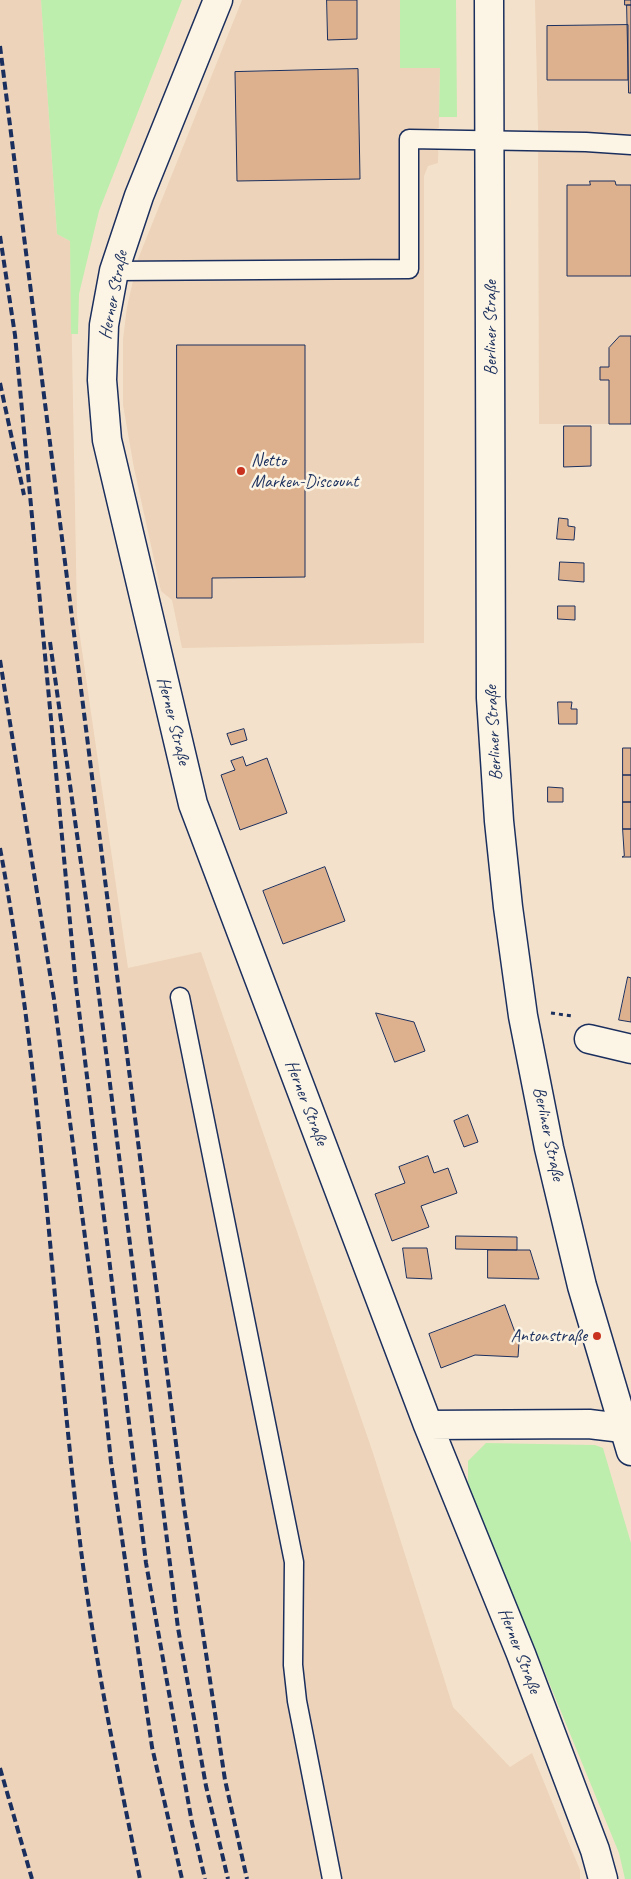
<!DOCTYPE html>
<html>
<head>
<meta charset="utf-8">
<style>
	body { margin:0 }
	canvas { display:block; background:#f3e1cb }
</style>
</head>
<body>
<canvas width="631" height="1879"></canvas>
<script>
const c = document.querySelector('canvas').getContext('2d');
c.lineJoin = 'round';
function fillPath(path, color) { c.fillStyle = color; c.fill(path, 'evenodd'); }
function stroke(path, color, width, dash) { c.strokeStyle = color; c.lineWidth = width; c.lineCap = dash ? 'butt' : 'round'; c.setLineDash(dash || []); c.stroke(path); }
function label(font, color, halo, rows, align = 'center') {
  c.font = font + ' Caveat,sans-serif'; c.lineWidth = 5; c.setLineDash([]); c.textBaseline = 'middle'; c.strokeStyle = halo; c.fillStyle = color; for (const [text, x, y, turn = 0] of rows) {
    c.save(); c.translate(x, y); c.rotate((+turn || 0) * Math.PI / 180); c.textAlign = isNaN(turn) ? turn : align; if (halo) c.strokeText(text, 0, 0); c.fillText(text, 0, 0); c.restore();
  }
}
fillPath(new Path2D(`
	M0,0H41L57,234L70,241L77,616L128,968L201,952L373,1453L453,1707L510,1767L532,1753L580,1870V1879H0Z
	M242,0H400V68H440L438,163L428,166L424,176V643L182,648L172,600L161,591L134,468L123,405V339L127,307L138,259Z
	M535,0H631V424H539L538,129Z`), '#edd3b9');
fillPath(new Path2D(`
	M41,0H182L99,211L79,294L78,334H71L70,241L57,234Z
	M400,0H456L457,117H439L440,68H400Z
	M486,1443L595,1445L603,1448L631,1543V1879H625L619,1853L468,1485V1461Z`), '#beeead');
const building = new Path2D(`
	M327,0H357V39L328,40Z
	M625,0H631V5H625Z
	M627,5H631V93H629Z
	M628,25V80H547V26Z
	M358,69L360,179L237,181L235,72Z
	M590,181H615L616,185H631V276H567V185H590Z
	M620,336H631V424H609V380H600V367H609V348Z
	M177,345H305V577L212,578V598H177Z
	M564,426H591V466L564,467Z
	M559,518L568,519V526L575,527L574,540L557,539Z
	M560,562L584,563V582L559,580Z
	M558,606H575V620L558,619Z
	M558,702H572L571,709H577V724H559Z
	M244,729L247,740L231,745L227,734Z
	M623,748H631V775H623Z
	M243,757L246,766L267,758L287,813L240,830L221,775L235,770L231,761Z
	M623,775H631V802H623Z
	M548,787L563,788V802H548Z
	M623,802H631V829H623Z
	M623,829H631V857H622L624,856Z
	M325,867L345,921L283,944L263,891Z
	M628,977L631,978V1022L619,1020Z
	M376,1013L414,1022L425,1051L395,1062Z
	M468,1115L478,1142L464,1147L454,1121Z
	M428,1156L434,1173L448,1168L457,1193L421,1206L429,1227L392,1241L375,1194L405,1183L399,1167Z
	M456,1236L517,1237V1250L456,1249Z
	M403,1248H427L432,1279L407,1278Z
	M488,1250H530L539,1279L488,1278Z
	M505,1305L519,1343L518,1357L475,1355L441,1368L429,1334Z`);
fillPath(building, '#deb18e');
stroke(building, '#1b2f5e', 1);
const service = new Path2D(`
	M114,271L409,269V139L586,142L631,145
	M180,997L294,1562L293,1665L297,1701L332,1879`);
const minor = new Path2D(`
	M218,0L139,196L114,271L104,325L102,380L107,440L193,804L428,1425L521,1654L595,1850L603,1879
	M589,1039L631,1049
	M428,1425L589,1424L631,1429`);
const secondary = new Path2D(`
	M489,0L491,698L499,821L508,907L523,1016L549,1148L582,1286L631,1451`);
stroke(service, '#1b2f5e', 21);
stroke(minor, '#1b2f5e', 31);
stroke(secondary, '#1b2f5e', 31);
stroke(new Path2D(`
	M551,1013L572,1016`), '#1b2f5e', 3, [4, 4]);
stroke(service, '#fcf5e5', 18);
stroke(minor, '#fcf5e5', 28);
stroke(secondary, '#fcf5e5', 28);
stroke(new Path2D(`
	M0,46L184,1507L225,1780L247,1879
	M0,236L15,335L76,986L146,1563L192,1823L205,1879
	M0,383L24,495
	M50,642L94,956L178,1628L206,1786L228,1879
	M0,660L54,999L98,1337L111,1462L152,1747L182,1879
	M0,848C42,1075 52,1306 79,1534C93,1650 116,1764 140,1879
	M0,1768L32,1879`), '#1b2f5e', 4, [8, 4]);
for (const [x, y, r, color] of [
	[241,471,5,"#c8321e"],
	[597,1336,5,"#c8321e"]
]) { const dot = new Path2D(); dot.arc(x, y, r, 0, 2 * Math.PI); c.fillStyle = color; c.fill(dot); stroke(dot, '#fcf5e5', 2); }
label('18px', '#1b2f5e', '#fcf5e5', [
	["Herner Straße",114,295,-79],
	["Berliner Straße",491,328,-90],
	["Herner Straße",173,721,76],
	["Berliner Straße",494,733,-93],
	["Herner Straße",306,1103,69],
	["Berliner Straße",548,1134,78],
	["Herner Straße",519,1651,69]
]);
label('18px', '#1b2f5e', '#fcf5e5', [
	["Netto",251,461],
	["Marken-Discount",251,482],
	["Antonstraße",587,1336,"right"]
], 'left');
</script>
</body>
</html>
